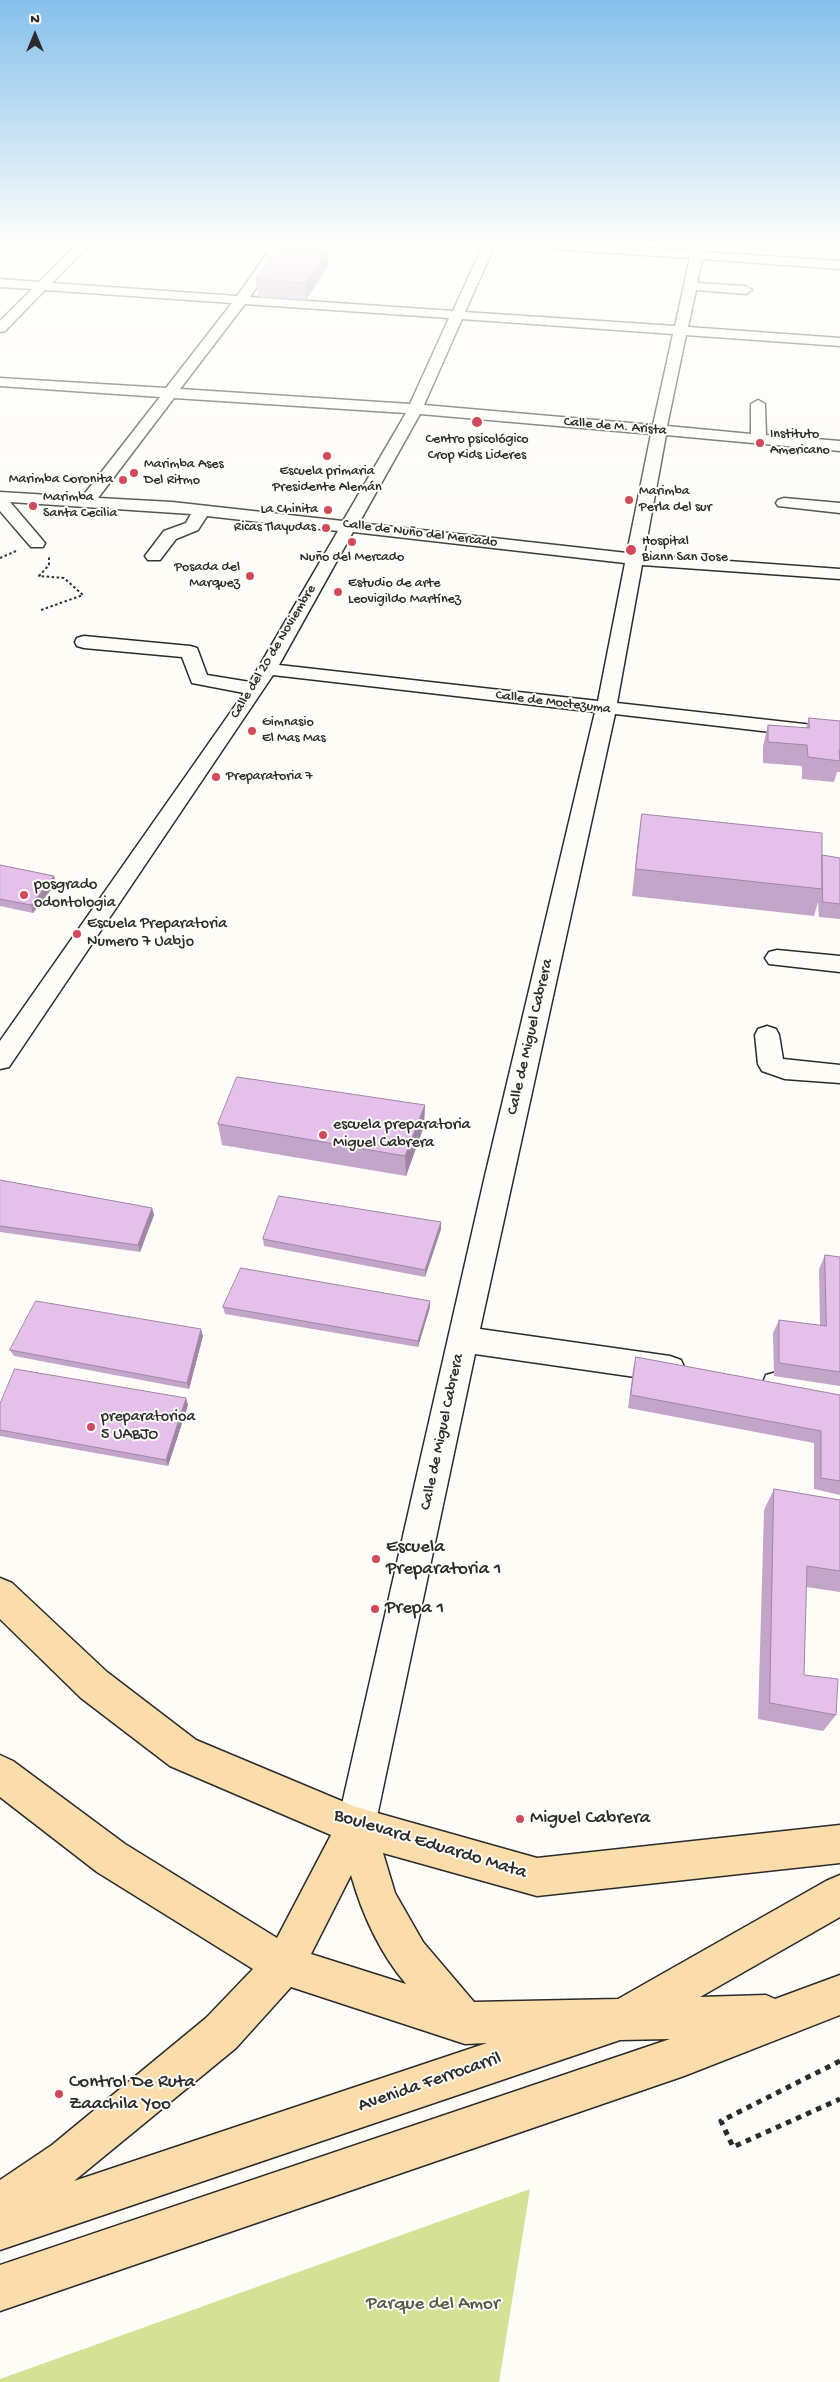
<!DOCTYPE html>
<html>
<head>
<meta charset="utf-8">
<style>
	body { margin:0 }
	#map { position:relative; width:840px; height:2382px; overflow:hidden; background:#fdfcf7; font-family:"Gochi Hand",sans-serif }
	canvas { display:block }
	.north { position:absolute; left:10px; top:10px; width:50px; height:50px; -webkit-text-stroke:4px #fdfcf7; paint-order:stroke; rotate:0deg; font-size:14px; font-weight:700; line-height:20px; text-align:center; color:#2b2b2b }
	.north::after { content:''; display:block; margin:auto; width:18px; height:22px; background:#2b2b2b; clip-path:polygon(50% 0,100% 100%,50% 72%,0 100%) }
</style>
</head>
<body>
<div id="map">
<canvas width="840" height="2382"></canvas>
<div class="north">N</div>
</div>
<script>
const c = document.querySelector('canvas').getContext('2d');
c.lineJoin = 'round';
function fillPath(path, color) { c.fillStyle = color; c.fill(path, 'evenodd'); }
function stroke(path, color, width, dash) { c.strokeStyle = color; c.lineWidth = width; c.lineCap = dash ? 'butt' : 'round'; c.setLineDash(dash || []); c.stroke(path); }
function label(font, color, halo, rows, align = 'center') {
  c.font = font + ' "Gochi Hand",sans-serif'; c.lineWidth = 4; c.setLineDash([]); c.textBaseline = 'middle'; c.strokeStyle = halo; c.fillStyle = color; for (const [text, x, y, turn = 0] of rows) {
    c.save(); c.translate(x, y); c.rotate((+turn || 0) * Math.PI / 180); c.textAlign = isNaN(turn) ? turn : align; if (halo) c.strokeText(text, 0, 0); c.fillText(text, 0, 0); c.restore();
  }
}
fillPath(new Path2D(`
	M530,2189L499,2382H0V2379Z`), '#d5e194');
const minor = new Path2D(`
	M76,245H89L52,283L237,296L273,245H285L250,297L453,311L483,245H495L465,312L675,326L690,258L551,249L545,245H608L692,251L693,245H705L704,252L840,261V269L702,259L697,283L746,286L752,290L746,294L696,290L688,327L840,338V346L686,335L667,426L751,434V404L758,400L765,404L766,435L840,441V451L666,435L644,555L840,569V579L642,565L617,703L840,728V740L615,714L480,1329L670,1356L681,1360L685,1369L681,1378L670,1382L475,1354L375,1826L369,1839L356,1845L343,1839L337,1826L484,1180L595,712L273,675L9,1067L0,1069V1041L244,693L192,683L182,657L84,648L77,646L75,642L77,638L84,636L190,646L197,648L207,675L250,682L338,531L207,516L198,530L176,539L160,560H148L145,556L164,531L186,523L191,514L10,502L45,543L43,547H31L0,511V492L82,497L160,397L0,386V378L166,388L232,303L45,290L5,331L0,332V321L32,289L0,287V279L39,282ZM245,304L449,318L410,404L180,389ZM462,319L673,334L653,425L424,405ZM174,398L406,413L343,521L172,502L98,498ZM420,414L651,434L627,553L359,523ZM353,532L625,563L598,701L279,665Z
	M784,498L840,503V513L778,506L776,503L778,500Z
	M777,950L840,956V972L769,964L765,958L769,952Z
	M767,1026L776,1029L779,1035L783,1059L840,1065V1083L785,1079L762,1071L758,1064L755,1035L758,1029Z
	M777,1372L840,1380V1408L777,1398L766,1395L762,1385L766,1375Z`);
const major = new Path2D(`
	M0,1578L12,1583L107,1672L196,1740L356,1807L537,1858L840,1825V1863L537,1896L383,1853L395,1893L423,1942L474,2002L618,1999L826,1881L840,1875V1917L700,1997L766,1995L775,1999L840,1975V2015L684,2076L0,2311V2265L670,2039L620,2040L0,2250V2180L52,2145L206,2018L253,1969L97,1872L0,1797V1755L13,1761L125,1844L277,1938L331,1835L170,1766L81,1698L0,1619ZM351,1875C362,1914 380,1953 406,1984L311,1954ZM291,1987L465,2044L487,2043L74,2181L236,2048Z`);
stroke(minor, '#2b2b2b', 3);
stroke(major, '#2b2b2b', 3);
stroke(new Path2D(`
	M0,558L16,551
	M41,610L83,595L64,578L39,576L49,565V557`), '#2b2b2b', 2, [2.5, 2.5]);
stroke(new Path2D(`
	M840,2061L721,2121L733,2147L840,2099`), '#2b2b2b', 5, [5.5, 5.5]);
fillPath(minor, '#fdfcf7');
fillPath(major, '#faddab');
fillPath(new Path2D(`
	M328,249V266L306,300L258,297L256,279Z
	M809,718L840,721V772H837L834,782L802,779V766L763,763V746L768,725L806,728Z
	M642,814L822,855L840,858V919L819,917L818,902L814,916L632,896L638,841Z
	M0,865L54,876L56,883L33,913L0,906Z
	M425,1105L424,1126L406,1176L222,1145L218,1124Z
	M0,1180L152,1208L154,1215L140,1252L0,1232Z
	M441,1229L425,1277L264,1246L263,1239Z
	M825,1255L840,1257V1386L774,1376L773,1333L779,1320L820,1325L819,1269Z
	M223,1307H430L418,1347L225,1314Z
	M203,1336L189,1389L14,1356L10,1350Z
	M636,1357L840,1395V1495L814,1489V1443L628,1408L633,1370Z
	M0,1404L188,1405L168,1466L0,1436Z
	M774,1489L840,1500V1592L806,1587L804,1675L836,1715L823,1731L758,1719L764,1510Z`), '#c4a5ca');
fillPath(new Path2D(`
	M328,249V266L306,300L305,283Z
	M54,876L56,883L33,913L31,905Z
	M425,1105L424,1126L406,1176L405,1156Z
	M152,1208L154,1215L140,1252L138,1245Z
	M441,1222V1229L425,1277V1270Z
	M430,1301V1307L418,1347V1341Z
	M201,1329L203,1336L189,1389L187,1383Z
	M186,1398L188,1405L168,1466L166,1460Z`), '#a086a4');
const building = new Path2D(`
	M281,246L328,249L305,283L256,279Z
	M809,718L840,721V750H839L840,761L808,757L807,745L768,742V725L809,728Z
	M642,814L822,833V889L636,869Z
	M822,855L840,858V904L823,902Z
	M0,865L54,876L31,905L0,899Z
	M237,1077L425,1105L405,1156L218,1124Z
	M0,1180L152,1208L138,1245L0,1226Z
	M279,1196L441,1222L425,1270L263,1239Z
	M825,1255L840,1257V1372L779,1363V1320L826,1326Z
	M241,1268L430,1301L418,1341L223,1307Z
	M36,1301L201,1329L187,1383L10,1350Z
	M636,1357L840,1395V1481L821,1478V1431L631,1395Z
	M15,1369L186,1398L166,1460L0,1430V1404Z
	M774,1489L840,1500V1571L807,1566L804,1675L838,1679L836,1715L770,1703Z`);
fillPath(building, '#e4c0eb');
stroke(building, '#a086a4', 1);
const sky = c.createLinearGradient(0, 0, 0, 579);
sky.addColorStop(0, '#85c0ec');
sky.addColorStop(0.42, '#fefefb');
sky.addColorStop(1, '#fefefb00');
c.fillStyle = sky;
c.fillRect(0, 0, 840, 579);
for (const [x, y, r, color] of [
	[477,422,6,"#d1495b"],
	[760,443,5,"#d1495b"],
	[327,456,5,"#d1495b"],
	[134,473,5,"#d1495b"],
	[123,480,5,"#d1495b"],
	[629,500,5,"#d1495b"],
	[33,506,5,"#d1495b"],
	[328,510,5,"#d1495b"],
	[326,528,5,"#d1495b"],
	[352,542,5,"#d1495b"],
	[631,550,6,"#d1495b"],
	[250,576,5,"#d1495b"],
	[338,592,5,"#d1495b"],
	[252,731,5,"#d1495b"],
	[216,777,5,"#d1495b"],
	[24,895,5,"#d1495b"],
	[77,934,5,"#d1495b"],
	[323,1135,5,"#d1495b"],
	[91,1427,5,"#d1495b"],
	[376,1559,5,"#d1495b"],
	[375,1609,5,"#d1495b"],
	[520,1819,5,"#d1495b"],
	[59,2094,5,"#d1495b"]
]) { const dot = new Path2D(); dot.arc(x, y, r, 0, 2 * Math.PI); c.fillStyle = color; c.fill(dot); stroke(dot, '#fdfcf7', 2); }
label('14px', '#2b2b2b', '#fdfcf7', [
	["Calle de M. Arista",615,427,5],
	["Calle de Nuño del Mercado",420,534,7],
	["Calle del 20 de Noviembre",274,652,-59],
	["Calle de Moctezuma",553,703,7]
]);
label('14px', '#2b2b2b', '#fdfcf7', [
	["Instituto",770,435],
	["Americano",770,451],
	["Centro psicológico",477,440,"center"],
	["Crop Kids Lideres",477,456,"center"],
	["Marimba Ases",144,465],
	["Del Ritmo",144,481],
	["Escuela primaria",327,472,"center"],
	["Presidente Alemán",327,488,"center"],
	["Marimba Coronita",113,480,"right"],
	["Marimba",639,492],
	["Perla del sur",639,508],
	["Marimba",43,498],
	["Santa Cecilia",43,514],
	["La Chinita",318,510,"right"],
	["Ricas Tlayudas",316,528,"right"],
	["Hospital",642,542],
	["Biann San Jose",642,558],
	["Nuño del Mercado",352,558,"center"],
	["Posada del",240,568,"right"],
	["Marquez",240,584,"right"],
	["Estudio de arte",348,584],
	["Leovigildo Martínez",348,600],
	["Gimnasio",262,723],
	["El Mas Mas",262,739],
	["Preparatoria 7",226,777]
], 'left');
label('16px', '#2b2b2b', '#fdfcf7', [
	["posgrado",34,886],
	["odontologia",34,904],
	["Escuela Preparatoria",87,925],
	["Numero 7 Uabjo",87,943],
	["escuela preparatoria",333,1126],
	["Miguel Cabrera",333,1144],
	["preparatorioa",101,1418],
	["5 UABJO",101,1436]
], 'left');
label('16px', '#2b2b2b', '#fdfcf7', [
	["Calle de Miguel Cabrera",531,1037,-77],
	["Calle de Miguel Cabrera",443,1432,-78]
]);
label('19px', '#2b2b2b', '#fdfcf7', [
	["Escuela",386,1548],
	["Preparatoria 1",386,1570],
	["Prepa 1",385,1609],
	["Miguel Cabrera",530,1819],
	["Control De Ruta",69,2083],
	["Zaachila Yoo",69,2105]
], 'left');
label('19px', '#2b2b2b', '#fdfcf7', [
	["Boulevard Eduardo Mata",430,1845,17],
	["Avenida Ferrocarril",430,2083,-19]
]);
label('19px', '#565845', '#fdfcf7', [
	["Parque del Amor",433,2305]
]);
</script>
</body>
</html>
